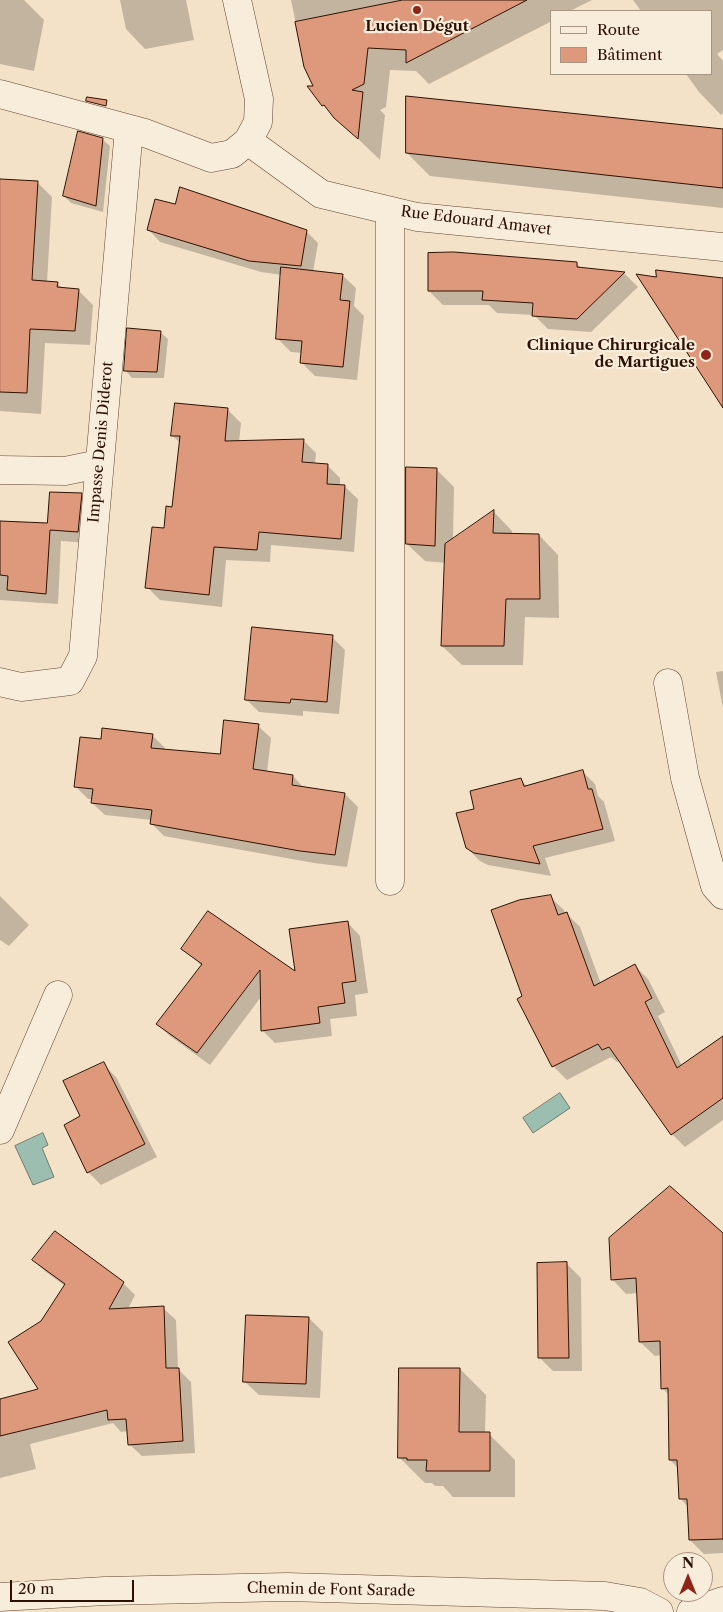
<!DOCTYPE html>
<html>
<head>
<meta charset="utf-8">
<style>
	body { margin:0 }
	#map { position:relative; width:723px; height:1612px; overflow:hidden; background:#f4e2c8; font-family:"Libre Caslon Text",serif }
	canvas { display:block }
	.legend { position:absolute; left:550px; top:10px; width:162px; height:65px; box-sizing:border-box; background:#f8ecdb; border:1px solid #a79483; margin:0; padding:6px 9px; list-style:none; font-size:15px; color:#2d1100 }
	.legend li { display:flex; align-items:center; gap:10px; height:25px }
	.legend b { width:25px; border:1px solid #a79483 }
	.north { position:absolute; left:663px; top:1552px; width:50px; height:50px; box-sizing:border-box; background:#f8ecdb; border:1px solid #a79483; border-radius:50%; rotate:0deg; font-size:14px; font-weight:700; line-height:20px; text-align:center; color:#2d1100 }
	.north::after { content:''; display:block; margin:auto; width:18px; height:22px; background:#8f2418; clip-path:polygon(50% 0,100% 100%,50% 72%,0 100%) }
	.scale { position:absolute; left:10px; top:1580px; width:124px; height:22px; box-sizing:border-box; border:2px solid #2d1100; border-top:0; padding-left:6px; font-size:15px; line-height:18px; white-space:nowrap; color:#2d1100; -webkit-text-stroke:4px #f8ecdb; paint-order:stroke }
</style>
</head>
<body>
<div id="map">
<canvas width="723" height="1612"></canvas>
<ul class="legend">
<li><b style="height:6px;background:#f8ecdb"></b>Route</li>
<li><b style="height:14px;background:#de997c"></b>Bâtiment</li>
</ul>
<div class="north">N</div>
<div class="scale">20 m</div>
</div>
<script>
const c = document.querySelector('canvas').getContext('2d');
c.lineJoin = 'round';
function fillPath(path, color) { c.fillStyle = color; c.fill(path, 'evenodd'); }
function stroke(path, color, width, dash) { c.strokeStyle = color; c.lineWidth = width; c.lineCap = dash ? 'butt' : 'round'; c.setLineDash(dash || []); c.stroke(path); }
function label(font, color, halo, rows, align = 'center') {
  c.font = font + ' "Libre Caslon Text",serif'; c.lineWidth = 4.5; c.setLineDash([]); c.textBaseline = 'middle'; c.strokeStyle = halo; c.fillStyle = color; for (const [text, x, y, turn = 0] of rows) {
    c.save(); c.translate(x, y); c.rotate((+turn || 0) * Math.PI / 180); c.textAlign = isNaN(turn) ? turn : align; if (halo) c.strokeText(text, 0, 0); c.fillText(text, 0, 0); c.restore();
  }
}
const water = new Path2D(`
	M560,1093L570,1108L533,1133L523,1118Z
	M43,1133L48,1145L42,1148L54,1177L33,1185L15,1146Z`);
fillPath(water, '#9cbeb1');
stroke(water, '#70796a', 1);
fillPath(new Path2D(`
	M0,0H24L44,20L34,71L0,64Z
	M120,0H186L194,40L145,49L126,29Z
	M291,0H592L570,11H552V21L429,84L416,71L390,70L386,107L380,110L385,115L380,160L323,105L305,67Z
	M633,0H723V50L717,54L723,61V113L721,115L699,92L686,74H712V11H641Z
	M723,130V208L430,176L407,153Z
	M102,139L110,146L103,212L71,203L64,196Z
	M0,180L37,182L52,197L47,282L57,283L63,289L78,290L93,305L90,345L45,343L41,414L0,411Z
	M148,229L306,231L318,243L313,272L342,275L356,288L354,306L364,316L357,380L315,376L301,362L302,353L291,352L277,338L282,275L261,272L160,242Z
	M576,263L582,269L624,273L638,287L591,332L548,329L534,315L497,313L489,305H443L429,291Z
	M160,332L168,339L164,378H132L125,370Z
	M228,410L241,423L239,442L303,440L316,453L315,464L327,465L340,478V486H344L358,499L354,552L271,545L270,562L226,560L222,607L160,600L147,587L174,508L181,444L172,435Z
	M436,469L454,487L453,540L494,512L512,531V535H539L558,555L559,618L525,617L523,665H462L442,646L446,563L425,561L407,544Z
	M81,494L92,506L89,543L61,541L58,604L0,600V522L48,525Z
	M332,637L345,650L339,714L303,711V716L259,712L246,699Z
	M723,671V708L716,672Z
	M258,726L271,738L267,772L293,776L304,788L345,794L358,807L347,867L314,863L164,836L151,823L152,820L105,815L92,803V799H88L75,786L102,741L152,735L165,748V750L221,756Z
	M583,772L595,784L598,796L604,802L615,841L545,858L551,876L488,865L480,861L467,848L476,810L521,780L527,786Z
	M0,896L29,925L9,946L0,940Z
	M550,897L564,910L565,914H567L580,927L601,984L635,966L648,979L665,1012L658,1016L682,1066L723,1039V1120L685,1147L672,1134L620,1061L617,1062L611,1057L567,1080L553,1066L519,999L524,996Z
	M348,923L360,936L368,993L355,995L357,1016L330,1019L332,1036L275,1043L262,1030L261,997L210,1065L170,1036L157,1024L202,966L183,949L297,974Z
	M103,1064L116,1077L157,1157L101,1185L88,1172L81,1117Z
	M723,1235V1553L704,1554L690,1540L688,1507L680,1498L678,1468L670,1460L669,1395L662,1388L661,1355L655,1356L640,1342L638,1293L626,1294L612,1279Z
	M33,1260L123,1283L135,1295L128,1309L163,1308L176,1320L178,1369L191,1382L195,1453L142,1456L129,1444L128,1431L121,1432L113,1423L30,1444L36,1469L0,1478V1405L40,1390L42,1322L65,1286L46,1272Z
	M567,1264L581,1278L582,1371H553L539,1357Z
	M309,1318L323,1332L320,1398L259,1395L244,1381Z
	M460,1369L486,1395L485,1433L489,1434L515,1460V1497H453L443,1486H435L432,1483H425L399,1457Z`), '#0003');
const building = new Path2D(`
	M403,0H527L406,63V50L368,48L364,84L352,90L363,92L358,139L334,118L324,105L322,106L307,86H313L304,67L295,22Z
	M406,96L723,129V188L406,153Z
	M87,97L107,100L106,106L86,101Z
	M78,131L103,138L96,206L63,196Z
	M0,179L38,181L32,280L58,282L57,287L79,289L75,331L30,329L27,393L0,392Z
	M180,187L307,230L301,266L249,261L147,230L155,199L175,204Z
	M454,252L577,262V267L625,272L577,319L532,316L533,303L482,300L483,291H428V253Z
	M281,267L343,274L340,300L350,301L343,367L300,363L302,341L276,339Z
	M656,270L723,278V408L636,274L656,277Z
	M127,328L161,331L157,372L124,371Z
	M175,403L228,408L225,441L304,439L302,462L328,464L327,484L345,485L341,539L259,532L257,550L214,547L209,595L145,588L152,527L164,528L166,506L172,507L180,436H171Z
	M406,467L437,468L435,546L406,544Z
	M50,492L82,493L78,532L50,530L46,594L7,590L8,576L0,575V521L47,523Z
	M494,510L493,533L539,534L540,599H506L504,646H441L445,544Z
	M252,627L333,635L327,702L291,699L290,703L245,700Z
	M224,720L259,724L253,769L293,775L292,785L345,793L335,855L300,851L150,824L152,810L91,803L93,789L74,787L80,737L101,739L102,728L153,734L151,748L220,754Z
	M583,770L588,789H592L603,829L533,846L540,864L474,853L466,848L456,813L474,809L470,791L521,778L524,786Z
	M551,895L558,915L567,912L594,986L635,964L652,998L645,1002L677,1068L723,1036V1098L671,1135L609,1047L602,1050L598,1044L552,1067L517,999L522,996L491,910L519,900Z
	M208,911L295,971L289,929L348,921L356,981L342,983L345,1003L318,1007L320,1023L261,1031L260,970L197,1053L156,1024L202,964L181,949Z
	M104,1062L145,1144L87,1173L64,1125L80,1116L63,1081Z
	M670,1186L723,1233V1539L689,1540L687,1499H679L677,1460H669L668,1388L661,1389L660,1341L639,1342L636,1278L611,1280L609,1238Z
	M55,1231L124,1282L109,1309L164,1306L166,1368H179L183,1441L128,1445L126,1419L108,1420L107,1410L0,1436V1399L38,1389L8,1342L41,1321L65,1284L32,1260Z
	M567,1262L569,1358H538L537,1263Z
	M246,1315L309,1317L306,1384L243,1382Z
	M399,1368H460L459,1432H490V1471H426L427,1460H407V1458H398Z`);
fillPath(building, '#de997c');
stroke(building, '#2d1100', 1);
const minor = new Path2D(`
	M0,94L145,133L211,158L232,154L248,141L258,122L259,99L237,0
	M248,141L321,194L417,217L723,247
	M390,211V881
	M0,470L65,471L99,464
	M0,682L21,687L70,681L83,656L129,129
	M668,683L685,778L715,886L723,895
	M0,1130L58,995
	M0,1597L105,1591L287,1587L605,1596L640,1602L659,1612
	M691,1612L723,1601`);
stroke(minor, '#5f4532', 29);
stroke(minor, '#f8ecdb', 28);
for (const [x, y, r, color] of [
	[417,10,5,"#8f2418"],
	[706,355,6,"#8f2418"]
]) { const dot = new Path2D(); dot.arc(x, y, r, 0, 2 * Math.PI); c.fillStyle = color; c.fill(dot); stroke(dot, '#f8ecdb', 2); }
label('bold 15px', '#2d1100', '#f8ecdb', [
	["Lucien Dégut",417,27],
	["Clinique Chirurgicale",695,346,"right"],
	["de Martigues",695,363,"right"]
]);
label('15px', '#2d1100', '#f8ecdb', [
	["Rue Edouard Amavet",476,221,7],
	["Impasse Denis Diderot",101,442,-85],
	["Chemin de Font Sarade",331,1590,1]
]);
</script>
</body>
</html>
